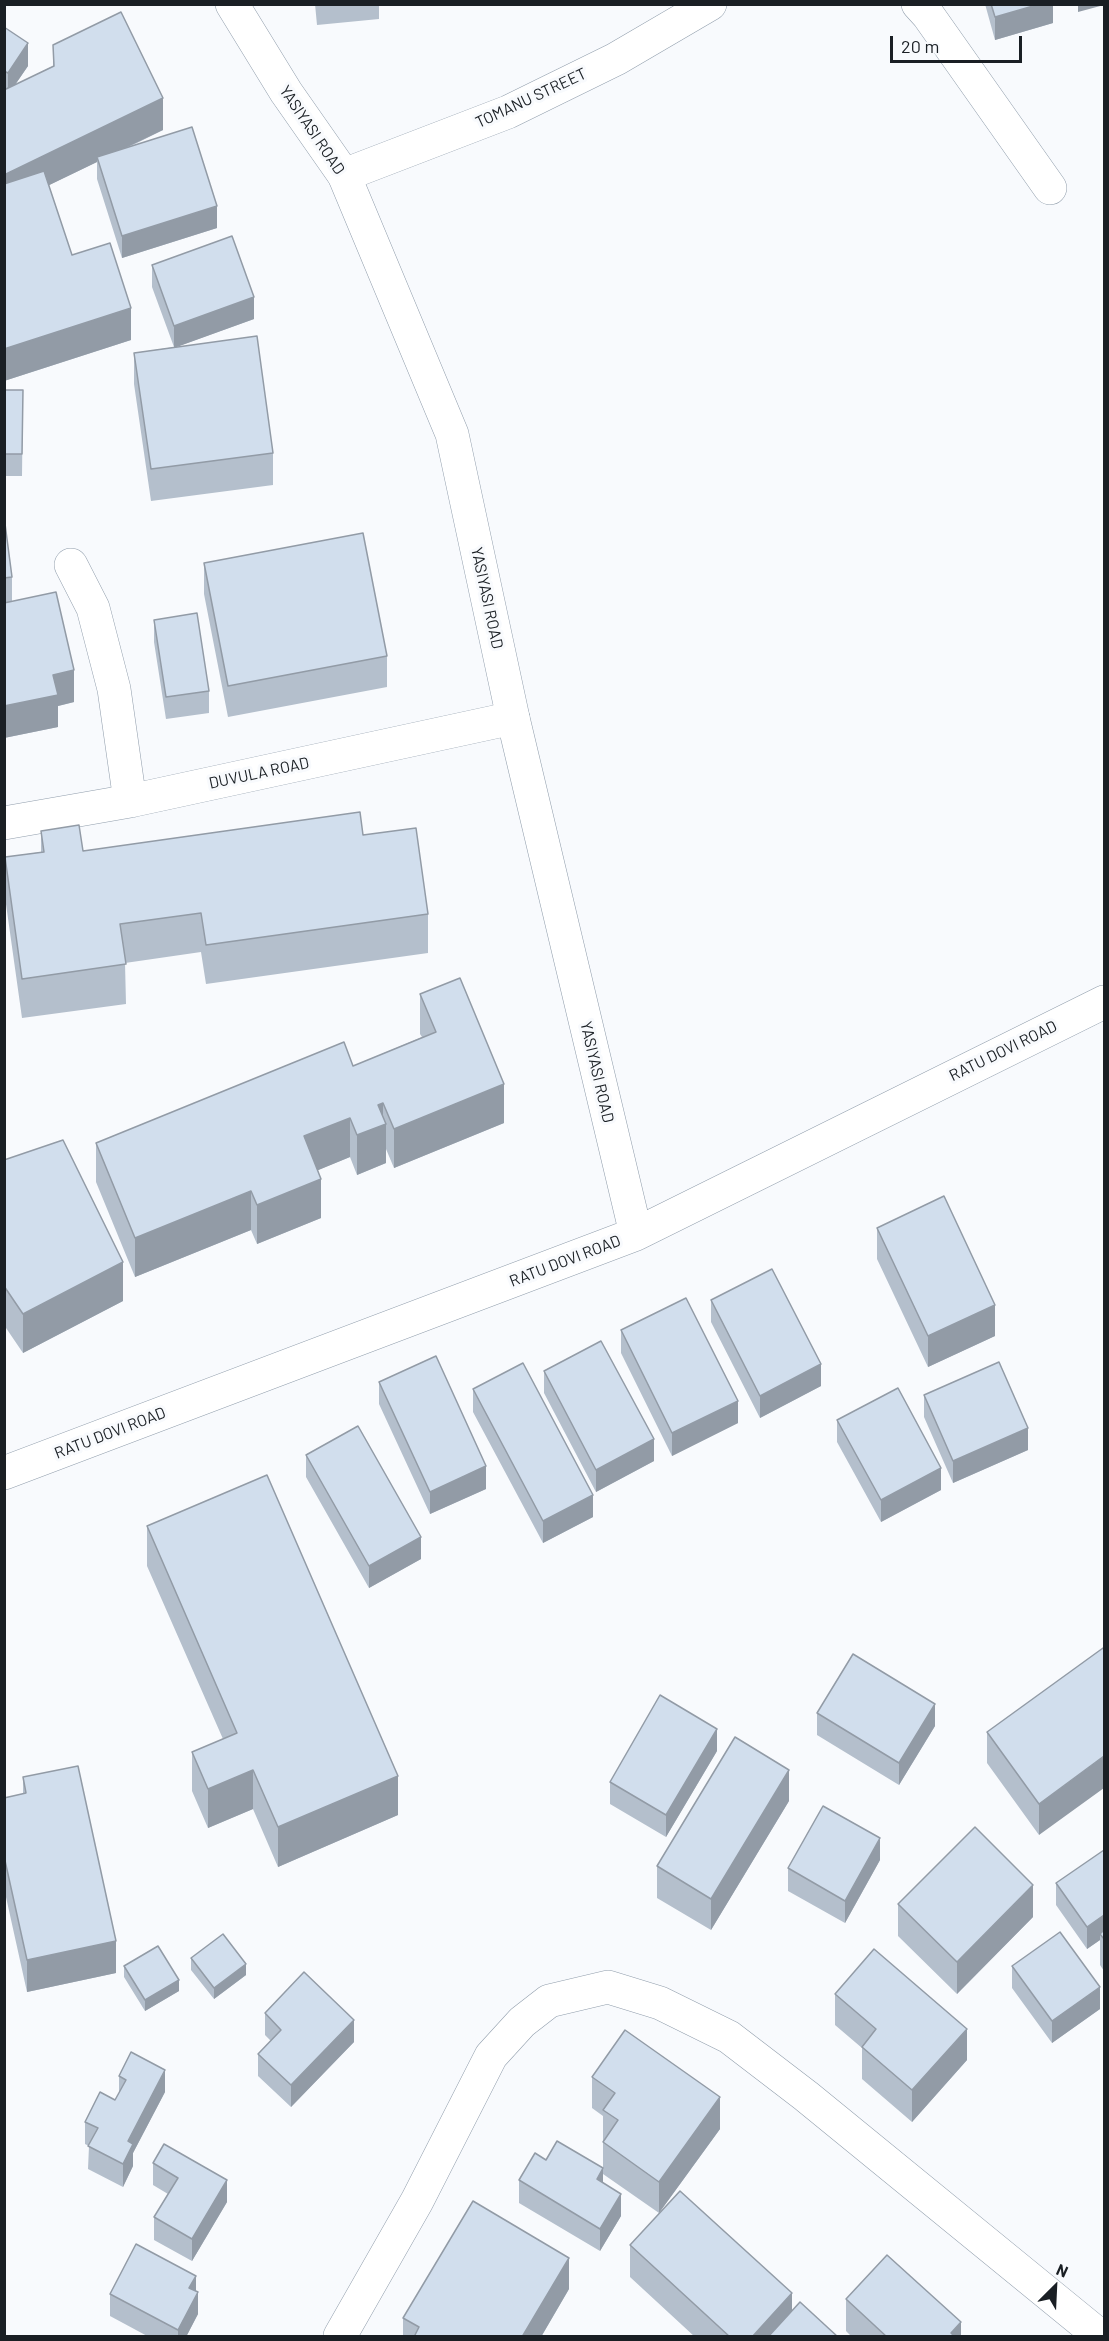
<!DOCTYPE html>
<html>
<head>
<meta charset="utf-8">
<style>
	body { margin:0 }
	#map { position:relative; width:1109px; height:2341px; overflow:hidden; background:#f8fafd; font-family:Barlow,sans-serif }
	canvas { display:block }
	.frame { position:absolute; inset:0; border:6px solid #1a1f24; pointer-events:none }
	.north { position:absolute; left:1025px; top:2257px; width:60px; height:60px; -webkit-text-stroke:4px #f8fafd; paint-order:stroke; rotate:24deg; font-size:16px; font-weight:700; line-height:24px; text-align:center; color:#1a1f24 }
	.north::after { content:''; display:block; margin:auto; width:21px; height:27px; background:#1a1f24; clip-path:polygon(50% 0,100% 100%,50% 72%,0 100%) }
	.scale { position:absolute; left:890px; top:36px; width:132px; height:27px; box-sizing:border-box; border:3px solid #1a1f24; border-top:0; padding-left:8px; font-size:18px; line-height:21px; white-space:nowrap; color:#1a1f24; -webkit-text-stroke:4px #f8fafd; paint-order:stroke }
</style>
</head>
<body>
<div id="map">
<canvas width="1109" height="2341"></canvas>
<div class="frame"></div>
<div class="north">N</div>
<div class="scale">20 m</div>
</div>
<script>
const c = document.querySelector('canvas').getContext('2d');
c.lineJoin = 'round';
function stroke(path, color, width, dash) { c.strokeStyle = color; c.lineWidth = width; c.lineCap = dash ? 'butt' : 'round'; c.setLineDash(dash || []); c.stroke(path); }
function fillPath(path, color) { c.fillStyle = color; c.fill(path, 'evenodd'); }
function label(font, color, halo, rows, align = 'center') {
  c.font = font + ' Barlow,sans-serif'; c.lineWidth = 6; c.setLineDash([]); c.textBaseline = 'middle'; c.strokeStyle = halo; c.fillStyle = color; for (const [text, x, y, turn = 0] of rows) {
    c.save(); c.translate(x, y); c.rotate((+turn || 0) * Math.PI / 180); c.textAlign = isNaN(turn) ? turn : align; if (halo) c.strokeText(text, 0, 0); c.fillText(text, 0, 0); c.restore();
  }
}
const minor = new Path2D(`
	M918,4L928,15L1050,188
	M344,175L508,112L616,59L710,4
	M71,565L93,608L114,689L130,801
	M4,823L130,801L513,718
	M340,2336L417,2201L491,2056L522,2022L549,2001L608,1987L660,2003L729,2037L806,2096L1100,2336`);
const major = new Path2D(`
	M232,4L286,92L344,175L452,434L513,718L636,1234
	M4,1473L636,1234L1104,1002`);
stroke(minor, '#919eac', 34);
stroke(major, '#919eac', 34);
stroke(minor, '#fff', 33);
stroke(major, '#fff', 33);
fillPath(new Path2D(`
	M315,4H379V19L317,25Z
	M985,4H1053V23L995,40Z
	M4,27L28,66L15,85L53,66V45L163,130L129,147L217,228L122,258L97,179V162L49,185L72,255L131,340L4,381Z
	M152,265L254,319L176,347L273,453V485L151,501L134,384V353L174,347L152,287Z
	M4,390H23L22,476H4Z
	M4,516L12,577V602L74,702L58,706V727L4,738Z
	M204,563L387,656V687L228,717L204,594Z
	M154,620L209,691V713L166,719L154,642Z
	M41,831L83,851L363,835L428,914V953L206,984L201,952L125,963L126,1004L22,1018L5,897V857L41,852Z
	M420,994L504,1123L394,1168L386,1149V1163L357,1175L350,1157L318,1170L321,1218L257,1244L251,1230L135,1277L96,1182V1143L353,1066L422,1037L420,1034Z
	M4,1160L123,1301L23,1353L4,1325Z
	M877,1228L995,1336L928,1367L877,1259Z
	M711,1300L821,1386L760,1418L711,1322Z
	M621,1330L738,1423L672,1456L621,1353Z
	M544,1371L654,1461L596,1492L544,1393Z
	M379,1382L486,1489L430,1514L379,1404Z
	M473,1389L593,1517L543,1543L473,1412Z
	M924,1395L1028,1450L953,1483L924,1417Z
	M837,1420L941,1490L881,1522L837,1442Z
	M306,1455L421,1559L369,1588L306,1477Z
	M147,1526L398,1815L278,1867L253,1809L208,1828L192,1791V1752L223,1739L147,1566Z
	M1103,1648L1039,1835L987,1763V1732Z
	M817,1713L935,1726L899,1785L817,1735Z
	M717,1751L666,1837L610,1804V1782Z
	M23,1777L116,1973L27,1992L4,1888V1798L23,1794Z
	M789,1801L711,1930L657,1898V1866Z
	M1104,1850V1971L1100,1965V1940L1087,1949L1056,1905V1883Z
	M880,1860L845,1923L788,1891V1868Z
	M898,1904L1033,1917L957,1994L898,1936Z
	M191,1958L246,1975L214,1999L191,1970Z
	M124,1966L179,1991L145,2011L124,1977Z
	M1012,1966L1100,2009L1052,2043L1012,1988Z
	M835,1994L967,2060L912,2122L862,2079V2048L835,2025Z
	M265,2013L354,2042L291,2107L258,2076V2054L271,2041L265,2035Z
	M119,2076L165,2092L133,2153V2166L123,2187L88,2169L89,2146L85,2144V2122L115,2100L119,2093Z
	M592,2077L720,2129L659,2213L603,2174V2183L621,2216L600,2251L519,2203V2180L546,2160L603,2168V2116L592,2108Z
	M153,2163L227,2202L192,2261L154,2240V2217L168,2194L153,2185Z
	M630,2245L792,2311L838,2337H695L630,2277Z
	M569,2289L541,2337H403V2318Z
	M196,2291L198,2314L186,2337H149L110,2316V2294Z
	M846,2299L961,2337H852L846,2331Z`), '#b4bfcc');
fillPath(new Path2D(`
	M1040,4H1053V23L995,40V17Z
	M1078,4H1104V5L1078,12Z
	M28,43V66L8,95V73Z
	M163,98V130L98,161L97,157V162L4,207V175Z
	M217,206V228L122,258V236Z
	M254,297V319L174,348V326Z
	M131,308V340L4,381V349Z
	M74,670V702L58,706V727L4,738V706L53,675Z
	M504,1084V1123L394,1168V1129Z
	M383,1103V1125L386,1124V1163L357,1175V1135L378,1105Z
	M350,1118V1157L304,1176V1136Z
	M321,1179V1218L257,1244V1205Z
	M251,1191V1230L135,1277V1238Z
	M123,1262V1301L23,1353V1314Z
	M995,1305V1336L928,1367V1336Z
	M821,1364V1386L760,1418V1396Z
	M738,1401V1423L672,1456V1433Z
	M1028,1428V1450L953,1483V1461Z
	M654,1439V1461L596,1492V1470Z
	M486,1466V1489L430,1514V1492Z
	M941,1468V1490L881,1522V1500Z
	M593,1495V1517L543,1543V1521Z
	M421,1537V1559L369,1588V1566Z
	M935,1704V1726L899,1785V1763Z
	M717,1729V1751L666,1837V1815Z
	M1104,1756V1788L1039,1835V1804Z
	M253,1770V1809L208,1828V1789Z
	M789,1770V1801L711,1930V1899Z
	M398,1776V1815L278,1867V1827Z
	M880,1838V1860L845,1923V1901Z
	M1033,1885V1917L957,1994V1962Z
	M1104,1915V1937L1100,1934V1940L1087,1949V1927Z
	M116,1941V1973L27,1992V1960Z
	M246,1964V1975L214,1999V1988Z
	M179,1980V1991L145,2011V2000Z
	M1100,1987V2009L1052,2043V2021Z
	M354,2020V2042L291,2107V2085Z
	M967,2029V2060L912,2122V2090Z
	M165,2070V2092L133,2153V2166L123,2187V2164L128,2141Z
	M720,2097V2129L659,2213V2182Z
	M603,2168V2191L597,2179Z
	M227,2180V2202L192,2261V2239Z
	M621,2194V2216L600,2251V2229Z
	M569,2258V2289L541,2337H522Z
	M196,2276V2296L198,2292V2314L186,2337H178V2330L189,2288Z
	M792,2293V2325L781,2337H752Z
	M961,2322V2337H951V2333Z`), '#929ba6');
const building = new Path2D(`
	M991,4H1040L995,17Z
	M121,12L163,98L4,175V90L54,66L53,45Z
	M4,27L28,43L8,73L4,71Z
	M192,127L217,206L122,236L97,157Z
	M44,171L72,255L110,243L131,308L4,349V184Z
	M232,236L254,297L174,326L152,265Z
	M257,336L273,453L151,469L134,353Z
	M4,390H23L22,454H4Z
	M4,516L12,577L4,578Z
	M363,533L387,656L228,686L204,563Z
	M56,592L74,670L53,675L58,695L4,706V603Z
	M197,613L209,691L166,697L154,620Z
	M360,812L363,835L416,828L428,914L206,945L201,913L120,924L126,964L22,979L5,857L44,852L41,831L79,825L83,851Z
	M460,978L504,1084L394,1129L383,1103L378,1105L386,1124L357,1135L350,1118L304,1136L321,1179L257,1205L251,1191L135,1238L96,1143L344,1042L353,1066L436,1032L420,994Z
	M63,1140L123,1262L23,1314L4,1286V1160Z
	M944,1196L995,1305L928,1336L877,1228Z
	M772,1269L821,1364L760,1396L711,1300Z
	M686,1298L738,1401L672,1433L621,1330Z
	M601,1341L654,1439L596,1470L544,1371Z
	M436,1356L486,1466L430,1492L379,1382Z
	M999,1362L1028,1428L953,1461L924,1395Z
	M523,1363L593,1495L543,1521L473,1389Z
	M898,1388L941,1468L881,1500L837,1420Z
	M358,1426L421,1537L369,1566L306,1455Z
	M267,1475L398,1776L278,1827L253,1770L208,1789L192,1752L237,1733L147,1526Z
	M1103,1648L1104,1650V1756L1039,1804L987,1732Z
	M853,1654L935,1704L899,1763L817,1713Z
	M660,1695L717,1729L666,1815L610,1782Z
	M735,1737L789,1770L711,1899L657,1866Z
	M78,1766L116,1941L27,1960L4,1856V1798L26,1793L23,1777Z
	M823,1806L880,1838L845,1901L788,1868Z
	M975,1827L1033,1885L957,1962L898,1904Z
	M1104,1850V1915L1087,1927L1056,1883Z
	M1104,1930V1939L1100,1934Z
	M1060,1932L1100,1987L1052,2021L1012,1966Z
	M223,1934L246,1964L214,1988L191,1958Z
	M158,1946L179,1980L145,2000L124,1966Z
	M874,1949L967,2029L912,2090L862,2047L876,2029L835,1994Z
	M304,1972L354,2020L291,2085L258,2054L281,2030L265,2013Z
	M625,2030L720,2097L659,2182L603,2142L618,2120L603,2110L615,2093L592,2077Z
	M131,2052L165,2070L128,2141L133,2144L123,2164L88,2146L98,2128L85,2122L100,2092L115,2100L126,2080L119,2076Z
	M557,2141L603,2168L597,2179L621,2194L600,2229L519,2180L535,2153L546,2160Z
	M164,2144L227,2180L192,2239L154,2217L178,2178L153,2163Z
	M680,2191L792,2293L752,2337H730L630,2245Z
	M473,2201L569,2258L522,2337H414L419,2327L403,2318Z
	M136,2244L196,2276L189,2288L198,2292L178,2330L110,2294Z
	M887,2255L961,2322L951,2333L955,2337H887L846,2299Z
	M800,2302L838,2337H768Z`);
fillPath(building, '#d1deed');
stroke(building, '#929ba6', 1.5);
label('16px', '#1a1f24', '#f8fafd', [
	["TOMANU STREET",531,98,-25],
	["YASIYASI ROAD",312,130,56],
	["YASIYASI ROAD",487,598,78],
	["DUVULA ROAD",259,773,-12],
	["RATU DOVI ROAD",1003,1051,-26],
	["YASIYASI ROAD",597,1072,77],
	["RATU DOVI ROAD",565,1261,-21],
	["RATU DOVI ROAD",110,1433,-21]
]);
</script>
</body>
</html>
